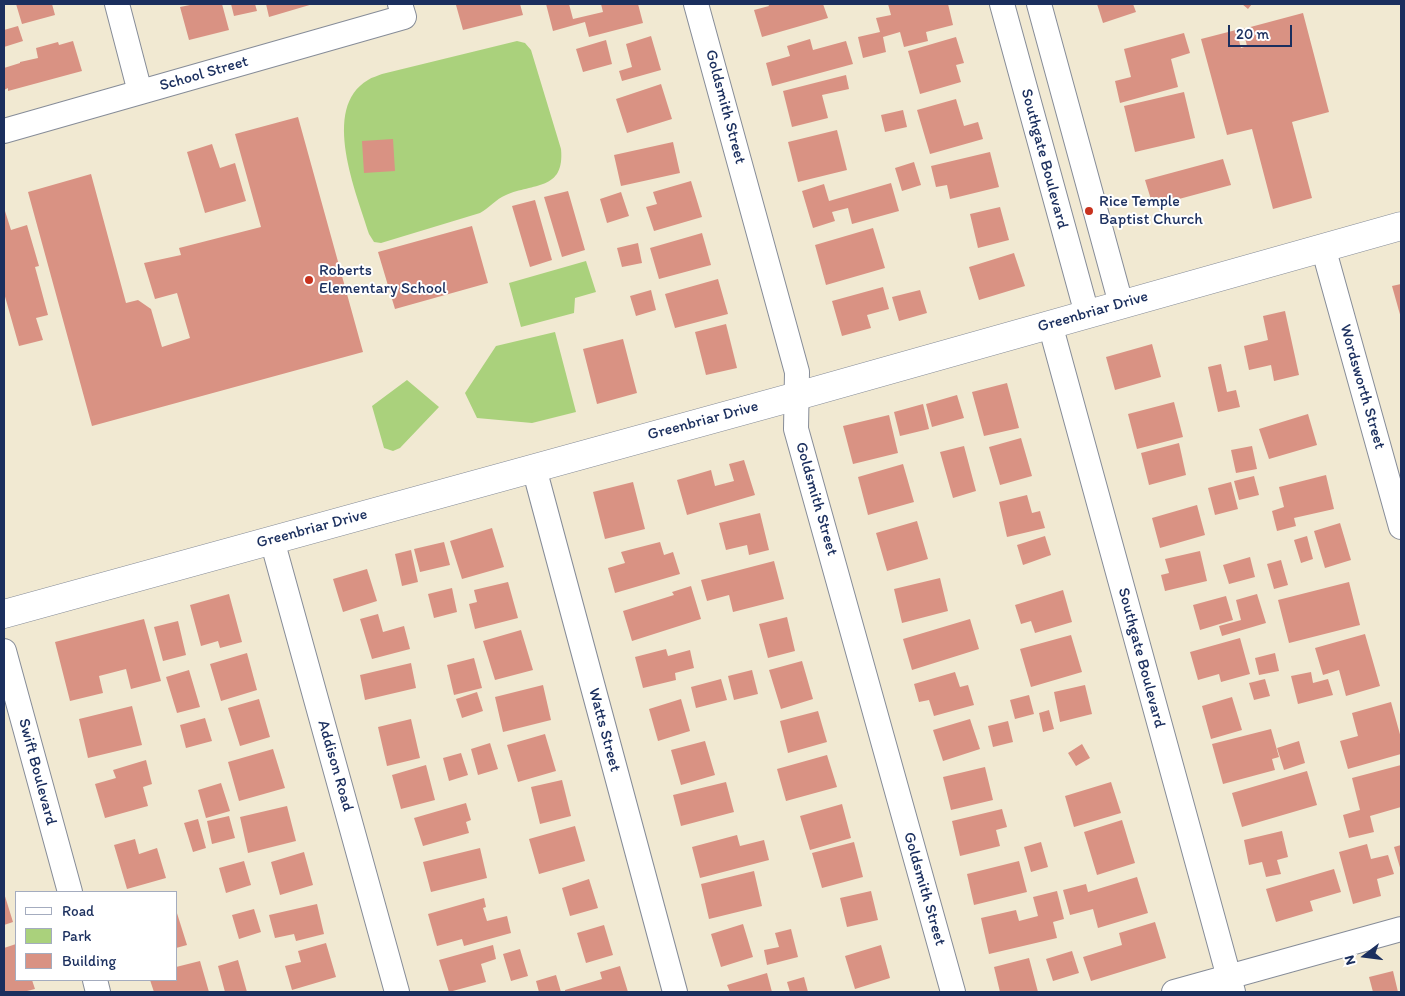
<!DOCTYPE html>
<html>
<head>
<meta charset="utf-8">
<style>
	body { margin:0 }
	#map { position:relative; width:1405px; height:996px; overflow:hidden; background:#f1e9d2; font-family:Itim,sans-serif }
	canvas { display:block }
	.frame { position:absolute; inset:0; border:5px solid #1b2f5e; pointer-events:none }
	.legend { position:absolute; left:15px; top:891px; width:162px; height:90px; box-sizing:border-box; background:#fff; border:1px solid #a4acbf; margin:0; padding:6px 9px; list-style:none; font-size:15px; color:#1b2f5e }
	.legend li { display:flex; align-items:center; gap:10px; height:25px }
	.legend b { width:25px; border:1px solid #a4acbf }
	.north { position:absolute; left:1340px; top:931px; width:50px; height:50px; -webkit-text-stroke:4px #fff; paint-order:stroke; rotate:255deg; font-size:14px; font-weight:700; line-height:20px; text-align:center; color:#1b2f5e }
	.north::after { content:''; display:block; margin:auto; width:18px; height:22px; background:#1b2f5e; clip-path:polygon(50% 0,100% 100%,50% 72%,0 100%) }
	.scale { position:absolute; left:1228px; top:25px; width:64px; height:22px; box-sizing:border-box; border:2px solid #1b2f5e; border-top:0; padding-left:6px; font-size:15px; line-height:18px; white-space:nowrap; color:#1b2f5e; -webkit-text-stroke:4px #fff; paint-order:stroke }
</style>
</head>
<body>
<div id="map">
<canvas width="1405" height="996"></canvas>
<div class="frame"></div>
<ul class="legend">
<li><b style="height:6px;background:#fff"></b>Road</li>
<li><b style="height:14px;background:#aad17c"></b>Park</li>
<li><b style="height:14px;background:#d99283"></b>Building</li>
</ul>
<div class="north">N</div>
<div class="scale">20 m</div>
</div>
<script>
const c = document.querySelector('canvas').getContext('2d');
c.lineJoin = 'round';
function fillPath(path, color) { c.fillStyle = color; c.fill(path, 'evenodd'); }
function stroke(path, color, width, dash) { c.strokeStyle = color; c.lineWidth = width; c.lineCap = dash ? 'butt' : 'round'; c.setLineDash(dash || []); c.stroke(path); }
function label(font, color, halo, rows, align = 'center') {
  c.font = font + ' Itim,sans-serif'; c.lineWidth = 4; c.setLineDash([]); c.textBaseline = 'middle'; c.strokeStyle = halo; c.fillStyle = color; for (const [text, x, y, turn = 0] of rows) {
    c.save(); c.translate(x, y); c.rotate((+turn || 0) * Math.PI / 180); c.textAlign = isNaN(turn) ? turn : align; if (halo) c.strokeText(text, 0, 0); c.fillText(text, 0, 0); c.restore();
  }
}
fillPath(new Path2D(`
	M517,41L525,43L531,50L561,149C565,191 533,183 506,195C496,199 489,208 480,213L381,243L374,242L369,234C357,194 320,108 368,80C372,77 378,76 382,74Z
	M586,261L596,292L575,298L574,313L521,327L509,283Z
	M555,332L576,412L532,423L477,418L465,393L496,346Z
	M407,380L439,407L400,448L393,451L384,448L372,406Z`), '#aad17c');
fillPath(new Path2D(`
	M16,4H52L55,15L22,24Z
	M195,4H222L229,30L189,40L180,7Z
	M231,4H255L257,11L234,16Z
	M266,4H313L269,17Z
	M459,4H520L523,15L463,30L456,5Z
	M546,4H569L573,19L603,12L601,4H638L643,23L589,37L585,22L553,31Z
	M768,4H823L828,18L762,37L754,10L769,6Z
	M888,4H948L953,25L926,32L928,41L904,47L900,32L883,37L886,52L863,58L858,37L880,32L876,18L891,15Z
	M1097,4H1133L1136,12L1103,23Z
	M1242,4H1252L1248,9Z
	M1303,13L1329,112L1292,122L1312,198L1273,209L1252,129L1227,135L1201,39L1236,30L1241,48L1247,46L1243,29Z
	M18,26L23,41L4,47V30Z
	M1184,33L1190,53L1171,59L1178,87L1120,103L1115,81L1131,77L1124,49Z
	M651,36L661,70L622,81L619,71L632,67L626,44Z
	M956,37L964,63L956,65L961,82L920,94L908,51Z
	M810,39L813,50L846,41L853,64L772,86L766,63L790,56L787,46Z
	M606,40L612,64L583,72L576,49Z
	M73,41L82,71L8,91V88L4,90V68L20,63V62L38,58L36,48L58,42L59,45Z
	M846,75L849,89L822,95L828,118L792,127L783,91Z
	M661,84L672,119L627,133L616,99Z
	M1184,92L1195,138L1135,152L1124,106Z
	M956,99L964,126L978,122L983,139L930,154L917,110Z
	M903,110L907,127L885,132L881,115Z
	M298,117L363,352L92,426L28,192L91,174L126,303L138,300L151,309L162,347L190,338L177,293L155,299L144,263L181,255L179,248L261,227L235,134Z
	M837,130L847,170L798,182L788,142Z
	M393,139L395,171L364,173L362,141Z
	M673,142L680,173L621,186L614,155Z
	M212,144L220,168L235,163L246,201L205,213L187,152Z
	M990,152L999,187L950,199L947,185L936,187L931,166Z
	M1223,159L1231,185L1153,206L1145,180Z
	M914,162L921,185L902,191L895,168Z
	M691,181L702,217L654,231L646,207L657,204L653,192Z
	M891,183L899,211L852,224L848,208L832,212L835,221L813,228L802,191L824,184L829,201Z
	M568,191L585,250L562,257L544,197Z
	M621,192L629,216L607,223L600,199Z
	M535,200L552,260L530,267L512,206Z
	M1000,207L1009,240L978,248L970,214Z
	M4,211H5L11,230L27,225L39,266L35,267L48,315L36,318L43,340L19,346L4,293Z
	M472,226L488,283L395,309L378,252Z
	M873,228L885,268L826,285L815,245Z
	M702,233L711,265L659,279L650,248Z
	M638,243L642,263L622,267L617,248Z
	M1014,253L1025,286L979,300L969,267Z
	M718,279L728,314L675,328L665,294Z
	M1401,284V318L1392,286Z
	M883,287L889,309L867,315L871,328L842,336L832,301Z
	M651,290L656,310L636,316L630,296Z
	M920,290L927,313L899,321L892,297Z
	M1285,311L1299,375L1274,381L1271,365L1249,370L1244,346L1268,340L1263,316Z
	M726,324L737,368L706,375L695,332Z
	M623,339L637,393L597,404L583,349Z
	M1152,344L1161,377L1115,390L1106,357Z
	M1221,364L1227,392L1236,390L1240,407L1218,412L1208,367Z
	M1007,383L1019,428L984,436L972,392Z
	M957,395L964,418L932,427L926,404Z
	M1174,402L1183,437L1137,449L1128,414Z
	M923,404L929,429L900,436L894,412Z
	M1308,414L1317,445L1269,459L1259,429Z
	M889,415L898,453L853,464L843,426Z
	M1021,438L1032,476L1000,485L989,447Z
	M1179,443L1186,475L1149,485L1141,453Z
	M964,446L976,491L953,498L940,452Z
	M1252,446L1257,469L1236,473L1231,450Z
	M744,460L755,495L687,515L677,480L711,470L715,486L734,481L729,464Z
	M903,464L914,502L868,515L858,477Z
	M1326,475L1334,509L1294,518L1296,526L1277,531L1272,511L1284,507L1279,487Z
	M1254,476L1259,495L1239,500L1234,481Z
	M633,482L645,529L605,539L593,492Z
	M1231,482L1238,509L1215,515L1208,488Z
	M1027,495L1032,513L1040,511L1045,528L1007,537L999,502Z
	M1197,505L1205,535L1160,548L1152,518Z
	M760,513L769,550L749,555L747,545L726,550L719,523Z
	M917,521L928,559L887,571L876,533Z
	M1340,523L1351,560L1325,568L1314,531Z
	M492,528L504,567L462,579L450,541Z
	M1045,536L1051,555L1023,565L1017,545Z
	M1307,536L1313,559L1301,563L1294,540Z
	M444,542L450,565L420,572L414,549Z
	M660,542L664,555L673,552L680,574L615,593L608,568L625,563L621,552Z
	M411,550L418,582L402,586L395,554Z
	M1200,551L1207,581L1165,591L1161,575L1169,573L1165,559Z
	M1250,557L1255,577L1229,584L1223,565Z
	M1281,560L1288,585L1274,589L1267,564Z
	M774,561L784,599L733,612L729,595L707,601L701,580Z
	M367,569L377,601L343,612L333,579Z
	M940,578L948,611L902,623L894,589Z
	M508,582L518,618L475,629L469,604L477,602L474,590Z
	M1349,582L1360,625L1289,643L1278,600Z
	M691,586L701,619L632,641L623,611L674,595L672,592Z
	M452,588L457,612L434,618L428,594Z
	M1063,590L1072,622L1035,633L1031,621L1021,624L1015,605Z
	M229,594L242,642L220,648L218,641L201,646L190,605Z
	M1257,594L1266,623L1222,636L1219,626L1241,620L1236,600Z
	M1226,596L1233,620L1200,630L1193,605Z
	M378,614L383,632L404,626L410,649L372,659L360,619Z
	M787,617L795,651L768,658L759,624Z
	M144,619L161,681L131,689L126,669L99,676L103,693L70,701L55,642Z
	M970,619L979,649L912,670L903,639Z
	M178,621L186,655L163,661L154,627Z
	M521,630L533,670L495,680L483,641Z
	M1365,634L1380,686L1346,696L1339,670L1323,675L1315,648Z
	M1071,635L1082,672L1031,687L1020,649Z
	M1240,638L1250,674L1221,682L1219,674L1198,680L1190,652Z
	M666,649L668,656L690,650L694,668L675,673L676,680L643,688L635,657Z
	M247,653L257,690L221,701L210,664Z
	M1275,653L1279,671L1259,675L1255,658Z
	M474,658L482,688L454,695L447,665Z
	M802,661L813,699L781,709L769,670Z
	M411,663L416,688L365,700L360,675Z
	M189,670L200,707L177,713L166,677Z
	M752,670L758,694L734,700L728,676Z
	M955,672L960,687L968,685L974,705L934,716L929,700L919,702L914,684Z
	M1311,672L1313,683L1328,679L1333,695L1298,704L1291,676Z
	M721,679L727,700L696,708L691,687Z
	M1265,679L1270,696L1254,700L1249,683Z
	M543,685L551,720L503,732L495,697Z
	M1085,685L1092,714L1060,722L1054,692Z
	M477,692L483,711L462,718L456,699Z
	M1029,695L1034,714L1015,719L1010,700Z
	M1232,697L1242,730L1211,739L1202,706Z
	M259,699L270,737L240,746L228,708Z
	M681,699L690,731L658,741L649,709Z
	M1391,702L1401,738V754L1348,769L1340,741L1358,736L1352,713Z
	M132,706L142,745L88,758L79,719Z
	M1049,710L1054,729L1043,732L1039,713Z
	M818,711L827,742L788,753L780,721Z
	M205,718L212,741L186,748L180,725Z
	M411,719L420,758L387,766L378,727Z
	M970,719L980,749L943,761L933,730Z
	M1008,721L1013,742L993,747L988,726Z
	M1271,729L1279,757L1272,759L1275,770L1223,784L1212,744Z
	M545,734L556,771L518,782L507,745Z
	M705,741L715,775L681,785L671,750Z
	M1299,741L1305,763L1284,770L1277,748Z
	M490,743L498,769L478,775L471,749Z
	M1082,744L1090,758L1076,766L1068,753Z
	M273,749L285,788L239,801L228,762Z
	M461,753L468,775L449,781L443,758Z
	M827,755L837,787L786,801L777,769Z
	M146,760L152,784L143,787L148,806L105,818L95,784L116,778L113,770Z
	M426,765L435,800L401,809L392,775Z
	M1401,765V807L1370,816L1374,832L1349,838L1343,815L1360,810L1352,778Z
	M985,767L993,800L951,810L943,777Z
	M1307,771L1317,805L1242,827L1232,793Z
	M562,780L571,816L540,824L531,787Z
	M726,782L734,812L681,826L673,795Z
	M1111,782L1121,813L1074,827L1065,796Z
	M221,783L230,811L206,818L198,790Z
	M466,803L471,820L466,822L469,833L423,846L414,818Z
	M842,804L851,838L810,850L800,816Z
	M287,806L296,841L248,853L240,817Z
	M1002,809L1007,827L996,830L1000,846L960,856L952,821Z
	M229,816L235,838L212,844L207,821Z
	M198,819L206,848L193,852L184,823Z
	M1122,820L1135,863L1097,875L1084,832Z
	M575,826L585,861L539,874L529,839Z
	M1282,831L1288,857L1277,860L1281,874L1266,877L1262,862L1249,865L1244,840Z
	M737,835L740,846L764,840L769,860L700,878L692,847Z
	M135,839L139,854L157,848L166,878L127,889L114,845Z
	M854,842L863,877L822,888L812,853Z
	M1041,842L1048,867L1031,872L1024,847Z
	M1367,844L1371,859L1388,855L1394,874L1377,879L1381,896L1353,904L1339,852Z
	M1401,845V871L1394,847Z
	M480,848L487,878L431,892L423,862Z
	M304,852L313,885L280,895L271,862Z
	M244,861L251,885L226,893L219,868Z
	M1019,861L1027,892L974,905L967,874Z
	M1334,869L1341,892L1310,901L1313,911L1276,922L1266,889Z
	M754,871L762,906L709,919L701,884Z
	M1137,877L1148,913L1098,928L1093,909L1070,915L1063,890L1086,884L1088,892Z
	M589,879L598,908L570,916L562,888Z
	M871,891L878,920L847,927L840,898Z
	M1057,891L1064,919L1053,922L1057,938L989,954L981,918L1016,910L1019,921L1038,916L1033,897Z
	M4,893L13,922L4,925Z
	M484,898L486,907L483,908L487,921L507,916L511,933L464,946L462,939L437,946L428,914Z
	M317,904L324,934L296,941L294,934L275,938L269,915Z
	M254,909L261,932L239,939L232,915Z
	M176,910L187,945L176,948Z
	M1155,922L1166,958L1091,981L1083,957L1122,945L1119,933Z
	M743,924L753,957L721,967L711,934Z
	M604,925L613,955L586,963L577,933Z
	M791,929L798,957L767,965L764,950L779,947L775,933Z
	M326,943L336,977L292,990L285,966L301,962L298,951Z
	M16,944V980H32L35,989L23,992H4V948Z
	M493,945L496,959L481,964L486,982L449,992L439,960Z
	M881,945L890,978L855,989L845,956Z
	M520,949L528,976L511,981L503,954Z
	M1072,951L1079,973L1053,981L1046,959Z
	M1029,958L1038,992H1000L994,967Z
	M238,960L247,992H225L218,966Z
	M200,961L209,992H154L150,980H176V967Z
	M620,966L628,992H565V990L602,979L600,972Z
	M1393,971L1398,992H1373L1369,977Z
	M767,973L772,992H730L727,985Z
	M556,975L561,992H539L536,981Z
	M804,977L808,992H790L787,982Z`), '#d99283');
const minor = new Path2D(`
	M117,4L140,92
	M696,4L797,372L796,429L953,992
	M1002,4L1087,314
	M1039,4L1121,304
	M4,131L404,17L400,4
	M1323,247L1401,527
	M1050,324L1233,992
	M534,468L675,992
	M272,540L397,992
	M4,651L70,892
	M95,980L98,992
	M1174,992L1401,929`);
const major = new Path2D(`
	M4,614L797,396L1401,226`);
stroke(minor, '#868c98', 26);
stroke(major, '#868c98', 29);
stroke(minor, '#fff', 24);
stroke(major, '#fff', 28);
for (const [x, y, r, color] of [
	[1089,211,5,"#c8321e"],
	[309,280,5,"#c8321e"]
]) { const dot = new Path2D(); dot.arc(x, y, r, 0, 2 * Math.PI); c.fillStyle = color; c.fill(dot); stroke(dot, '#fff', 2); }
label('16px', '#1b2f5e', '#fff', [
	["School Street",204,74,-16],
	["Goldsmith Street",725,107,75],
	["Southgate Boulevard",1044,159,75],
	["Greenbriar Drive",1093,312,-16],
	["Wordsworth Street",1362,387,74],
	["Greenbriar Drive",703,421,-15],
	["Goldsmith Street",816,499,74],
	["Greenbriar Drive",312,529,-15],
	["Southgate Boulevard",1141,658,75],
	["Watts Street",604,730,75],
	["Addison Road",335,766,74],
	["Swift Boulevard",37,772,75],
	["Goldsmith Street",924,889,74]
]);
label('16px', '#1b2f5e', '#fff', [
	["Rice Temple",1099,202],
	["Baptist Church",1099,220],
	["Roberts",319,271],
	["Elementary School",319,289]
], 'left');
</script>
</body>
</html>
